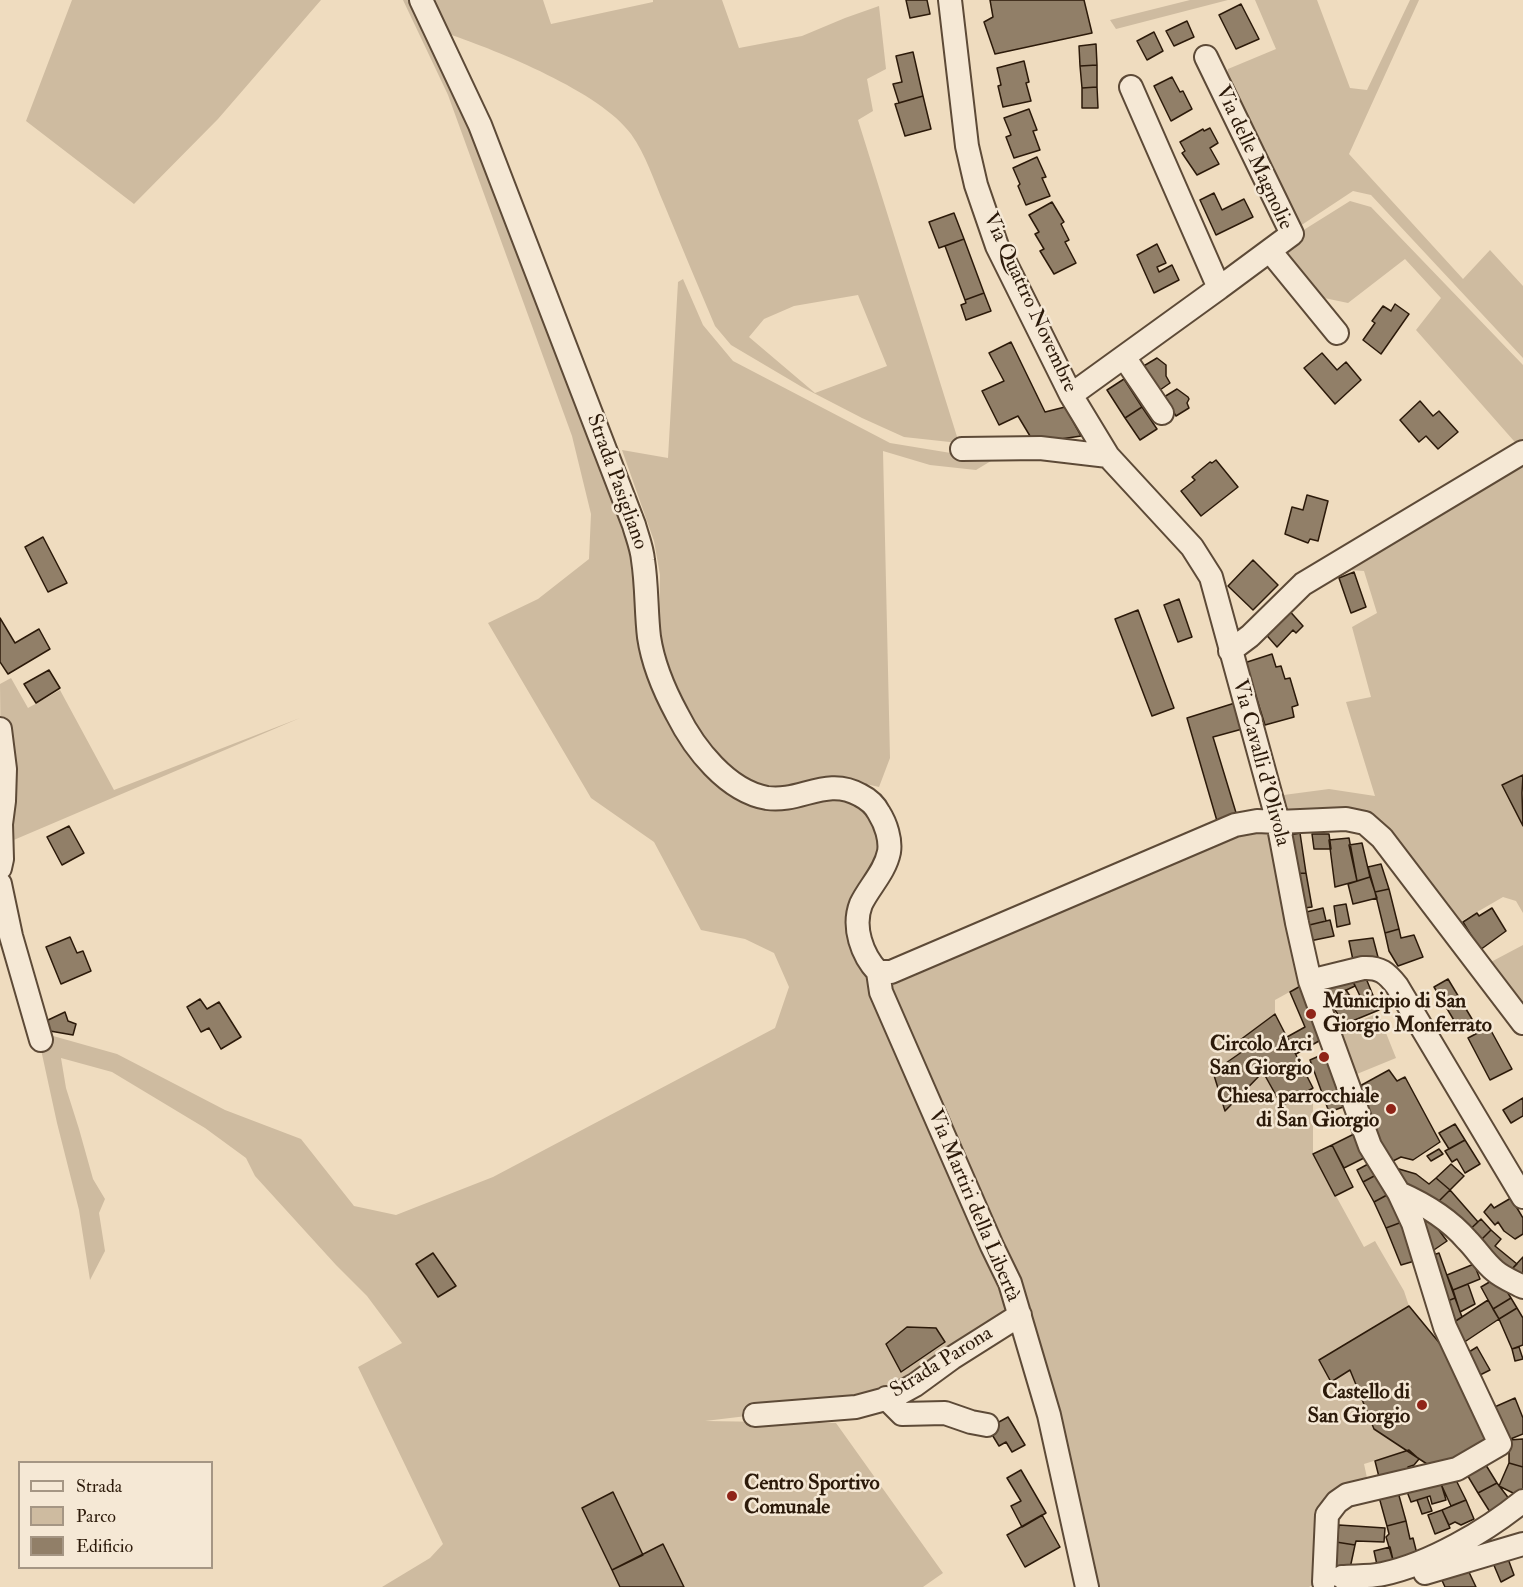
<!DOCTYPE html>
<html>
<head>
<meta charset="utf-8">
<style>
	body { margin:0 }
	#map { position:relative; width:1523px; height:1587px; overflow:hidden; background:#efdcbf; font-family:"IM FELL Double Pica",serif }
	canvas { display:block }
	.legend { position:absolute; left:18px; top:1461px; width:195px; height:108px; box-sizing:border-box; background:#f5e8d5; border:2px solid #a59684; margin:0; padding:8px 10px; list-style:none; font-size:18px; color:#2c1a0a }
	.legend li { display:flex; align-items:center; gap:12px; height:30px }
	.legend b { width:30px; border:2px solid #a59684 }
</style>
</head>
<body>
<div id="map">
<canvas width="1523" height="1587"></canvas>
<ul class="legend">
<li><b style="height:8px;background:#f5e8d5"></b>Strada</li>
<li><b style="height:16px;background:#cebba0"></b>Parco</li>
<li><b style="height:16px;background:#917f68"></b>Edificio</li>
</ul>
</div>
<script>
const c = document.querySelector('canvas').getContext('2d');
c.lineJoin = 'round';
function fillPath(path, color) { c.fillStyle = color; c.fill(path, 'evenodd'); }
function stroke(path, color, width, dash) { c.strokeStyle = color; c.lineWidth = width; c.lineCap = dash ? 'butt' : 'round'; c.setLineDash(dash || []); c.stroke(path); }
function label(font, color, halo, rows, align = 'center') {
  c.font = font + ' "IM FELL Double Pica",serif'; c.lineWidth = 5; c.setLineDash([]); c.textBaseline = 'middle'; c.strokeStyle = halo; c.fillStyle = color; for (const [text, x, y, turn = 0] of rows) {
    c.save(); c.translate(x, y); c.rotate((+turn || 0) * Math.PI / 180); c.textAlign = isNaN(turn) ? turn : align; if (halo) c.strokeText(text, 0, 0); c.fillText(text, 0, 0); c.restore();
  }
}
fillPath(new Path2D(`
	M72,0H321L218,119L134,204L26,121Z
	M403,0H414L473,128L628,525L667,708L741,795L833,797L862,806L880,830L879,853L850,913L891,1025V1043L916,1096L922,1116L941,1144L1010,1314L915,1385L755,1415L705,1421L836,1423L943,1573L923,1587H382L430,1558L443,1544L358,1367L402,1343L367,1296L336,1265L255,1176L246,1158L205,1128L112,1072L61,1058L66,1088L79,1129L93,1179L105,1199L99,1213L105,1251L90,1280L79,1210L57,1123L40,1045L46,1034L117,1054L225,1110L301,1139L354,1206L396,1215L493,1177L775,1028L789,987L774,953L745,939L701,930L654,842L591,798L488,623L538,599L589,559L591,514L572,436L448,95Z
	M434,0H543L551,24L653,2V0H722L739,48L802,36L845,18L879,6L886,69L867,79L873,111L858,120L959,443L904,437L862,418L802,387L731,345L715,326C698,286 681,245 664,204C654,181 646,155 631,134C601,92 498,51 449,34ZM858,295L887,366L815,393L749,337L764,319L794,306Z
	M1190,0H1228L1116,29L1110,20Z
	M1255,0H1317L1350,88L1367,90L1410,0H1419L1349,154L1463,279L1490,250L1523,286V358L1371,195L1353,191L1294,230L1225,84L1228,69L1276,49Z
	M1350,201L1371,207L1523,365V447L1521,449L1416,330L1441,298L1405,259L1348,303L1310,295L1270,251Z
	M683,279L703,325L733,361L890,443L963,455H1001L976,470L930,465L883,451L890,758L879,787L835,777L785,792L756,786L726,763L695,724L668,666L659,629L660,575L654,541L622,450L668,458L678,282Z
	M1523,452V913L1516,901L1503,897L1460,922L1377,822L1279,813L1276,796L1329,789L1375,796L1346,702L1371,697L1352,627L1377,613L1364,571L1348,570Z
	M11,678L28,708L60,690L114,790L300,718L2,845L0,684Z
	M1254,828L1277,837L1304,984L1275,1000V1014L1241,1040L1263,1072L1282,1106L1313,1088V1154L1364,1247L1375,1241L1404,1291L1409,1306L1319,1360L1331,1381L1350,1370L1374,1429L1409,1450L1364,1464L1369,1487L1346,1492L1319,1581L1309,1587H1094L1022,1291L891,1000L890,983Z
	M1523,945V1003L1489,963Z
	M1378,1013L1396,1058L1352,1076L1339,1030Z`), '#cebba0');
const building = new Path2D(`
	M906,0H927L930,14L910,18Z
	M990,0H1084L1092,33L995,54L984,22L993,17Z
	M1241,4L1259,39L1236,49L1219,15Z
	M1187,21L1194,37L1174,46L1166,31Z
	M1154,32L1163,51L1147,60L1137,41Z
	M1096,44L1097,65L1080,66L1079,46Z
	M913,52L923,96L899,103L893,84L902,82L896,56Z
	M1024,61L1029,82L1026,83L1031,101L1003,107L998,86L1001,85L997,68Z
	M1097,65V87L1082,88L1080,66Z
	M1172,77L1180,92L1183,91L1192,109L1171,121L1154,86Z
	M1097,87L1098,108H1082V88Z
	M923,96L931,129L905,136L895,104Z
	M1029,109L1037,130L1033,131L1040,150L1014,158L1006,137L1011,135L1004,118Z
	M1210,128L1218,143L1210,148L1219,164L1197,175L1182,153L1185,151L1180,142L1203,129L1204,131Z
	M1037,157L1046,177L1042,178L1050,196L1026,205L1018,186L1020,184L1013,168Z
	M1214,193L1222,210L1244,199L1253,217L1216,235L1200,200Z
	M1052,202L1064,222L1061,224L1069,240L1065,242L1076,263L1054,274L1040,251L1044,249L1035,234L1039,232L1029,215Z
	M954,213L964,239L939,248L929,222Z
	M964,239L984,293L965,300L945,246Z
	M1157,244L1166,263L1157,267L1159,272L1172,265L1179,280L1154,293L1137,255Z
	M984,293L991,311L966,320L961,305L966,303L965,300Z
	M1395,304L1409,314L1381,354L1363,340L1375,323L1372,321L1383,306L1391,311Z
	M1011,342L1045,412L1065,407L1081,436L1054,440V438L1033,441L1018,416L999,425L982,391L1004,381L989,353Z
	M1322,353L1337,370L1346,362L1361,380L1335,404L1304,368Z
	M1157,358L1166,365V376L1170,383L1160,390L1156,384L1154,385L1142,367Z
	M1124,379L1142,407L1125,418L1107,390Z
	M1177,389L1188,397L1189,399L1187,403L1189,408L1176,416L1164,397Z
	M1420,401L1433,416L1439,411L1458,432L1438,449L1426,436L1419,442L1400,420Z
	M1142,407L1157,429L1140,440L1125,418Z
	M1216,460L1238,487L1201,516L1181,491L1195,480L1192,477L1210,462L1212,463Z
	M1307,495L1328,501L1318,541L1310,539L1308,543L1285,534L1292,507L1303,510Z
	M43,537L67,583L48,592L25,547Z
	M1253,560L1278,585L1253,610L1228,586Z
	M1354,572L1366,607L1351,613L1339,578Z
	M1179,599L1192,637L1178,642L1164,605Z
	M1286,607L1303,626L1296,633L1293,630L1277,647L1262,630Z
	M1138,610L1174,708L1152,716L1115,619Z
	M0,618L15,643L39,629L50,649L8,674L0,662Z
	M1272,654L1276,667L1281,666L1285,679L1290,678L1298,705L1292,707L1294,717L1265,725L1253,687L1249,688L1241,664Z
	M49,670L60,688L36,703L24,684Z
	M1238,702L1246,728L1213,737L1237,816L1217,821L1187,718Z
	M1523,775L1522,793L1523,826L1502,785Z
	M69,826L84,853L62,865L47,837Z
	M1300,833L1306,873L1290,874L1284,836Z
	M1312,834H1329L1331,849H1314Z
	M1349,838L1357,881L1335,887L1329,840Z
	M1362,843L1370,877L1357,881L1349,845Z
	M1381,864L1389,889L1375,892L1368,867Z
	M1306,873L1312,907L1297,909L1290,874Z
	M1370,877L1377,898L1353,904L1348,884Z
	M1389,889L1399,929L1385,933L1375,892Z
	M1346,904L1350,924L1337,927L1334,906Z
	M1323,908L1326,921L1301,927L1298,914Z
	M1492,908L1506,931L1480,950L1463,922L1477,913L1479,916Z
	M1330,920L1334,936L1305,942L1301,927Z
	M1399,929L1401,938L1414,935L1423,957L1398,966L1389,951L1385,933Z
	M70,937L77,953L83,951L91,971L61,984L46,947Z
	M1373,938L1379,961L1354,965L1349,941Z
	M1363,971L1379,1010L1345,1024L1327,999L1346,990L1352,999L1360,996L1350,975Z
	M1350,975L1355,986L1327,999L1320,987Z
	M1448,979L1472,1019L1458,1027L1434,987Z
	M1304,984L1326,1037L1296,1054L1287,1037L1305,1027L1290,992Z
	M200,999L207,1009L219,1002L241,1037L221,1049L209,1028L201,1032L187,1007Z
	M65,1012L68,1021L76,1024L73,1035L50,1031L46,1021Z
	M1275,1014L1313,1088L1282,1106L1263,1072L1225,1111L1213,1072L1246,1049L1240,1040Z
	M1489,1027L1512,1069L1490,1080L1468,1038Z
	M1326,1053L1346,1106L1329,1112L1310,1060Z
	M1389,1070L1397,1081L1405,1077L1440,1142L1413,1160L1401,1157L1393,1161L1382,1158L1358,1087Z
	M1523,1098V1116L1511,1123L1503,1110Z
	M1455,1124L1465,1140L1449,1149L1439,1133Z
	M1354,1134L1366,1157L1344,1168L1332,1145Z
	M1465,1140L1480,1164L1465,1173L1457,1159L1452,1162L1445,1151Z
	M1332,1145L1353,1187L1335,1196L1313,1154Z
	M1439,1149L1443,1154L1431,1161L1427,1156Z
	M1370,1163L1376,1175L1363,1182L1357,1170Z
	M1451,1164L1464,1176L1450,1190L1436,1178Z
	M1399,1169L1416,1174L1429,1184L1436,1178L1450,1190L1435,1205L1393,1179Z
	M1376,1175L1387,1195L1374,1202L1363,1182Z
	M1450,1190L1478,1222L1465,1234L1435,1205Z
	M1387,1195L1402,1222L1386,1228L1374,1202Z
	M1511,1198L1523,1218V1234L1515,1239L1504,1231L1498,1222L1495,1225L1484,1212L1491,1204L1494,1208Z
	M1419,1204L1447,1241L1428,1254Z
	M1481,1219L1491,1230L1476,1245L1465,1234Z
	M1402,1222L1418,1260L1401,1265L1386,1228Z
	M1491,1230L1501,1239L1495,1246L1517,1264L1510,1271L1476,1245Z
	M433,1253L456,1286L438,1297L416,1264Z
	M1439,1253L1455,1298L1440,1304L1425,1258Z
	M1523,1257V1277L1510,1271Z
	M1474,1264L1480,1279L1453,1290L1447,1275Z
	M1498,1277L1511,1298L1493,1309L1481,1287Z
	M1468,1284L1475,1304L1460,1312L1453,1290Z
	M1455,1298L1462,1317L1448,1326L1440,1304Z
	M1511,1298L1517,1308L1499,1319L1493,1309Z
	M1488,1300L1499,1319L1460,1345L1448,1326Z
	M1409,1306L1465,1374L1493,1437L1448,1462L1430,1466L1374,1429L1350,1370L1331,1382L1319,1360Z
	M1517,1308L1523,1318V1345L1512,1349L1499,1319Z
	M907,1327L936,1328L945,1342L901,1372L886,1344Z
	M1477,1347L1490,1370L1476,1377L1464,1355Z
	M1519,1347L1523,1359L1515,1361L1512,1349Z
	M1515,1398L1523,1418V1434L1503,1442L1490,1409Z
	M1008,1417L1025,1445L1012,1452L1006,1442L999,1446L988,1428Z
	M1523,1439V1467L1509,1463V1440Z
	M1409,1450L1419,1459L1414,1465L1408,1467L1409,1472L1380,1481L1375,1461Z
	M1484,1462L1497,1483L1478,1493L1466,1473Z
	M1509,1463L1523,1467V1492L1521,1497L1499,1486Z
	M1021,1470L1046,1513L1022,1527L1011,1506L1021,1501L1007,1478Z
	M1455,1478L1466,1500L1451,1506L1441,1484Z
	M1440,1480L1446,1500L1432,1504L1430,1496L1411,1502L1406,1489Z
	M1497,1483L1510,1500L1490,1512L1478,1493Z
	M613,1492L643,1555L612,1570L582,1508Z
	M1398,1492L1406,1521L1387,1526L1379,1497Z
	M1427,1497L1432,1511L1422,1514L1417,1500Z
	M1466,1500L1474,1519L1461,1525L1455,1522L1449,1525L1442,1510Z
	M1442,1510L1450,1528L1435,1534L1428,1515Z
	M1042,1515L1060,1547L1025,1567L1007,1535Z
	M1406,1521L1410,1539L1413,1538L1417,1554L1393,1560L1386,1537L1389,1534L1387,1526Z
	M1339,1525L1385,1528L1384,1542L1356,1541L1355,1545L1336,1542Z
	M1336,1542L1355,1545L1349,1573L1331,1570Z
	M663,1544L684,1587H620L612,1570Z
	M1390,1547L1393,1560L1377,1565L1374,1551Z
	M1507,1556L1514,1575L1501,1582L1493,1563Z
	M1468,1570L1476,1587H1445L1440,1576Z`);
fillPath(building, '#917f68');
stroke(building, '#2c1a0a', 1.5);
const minor = new Path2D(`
	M421,0L480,125L634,525C637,536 642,548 643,560C647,585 646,612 649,637C653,664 664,690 677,714C694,748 727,791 767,798C800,803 827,776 860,795C868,799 875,805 879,813C886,824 891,840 889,852C885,872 869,887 861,904C852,927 862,955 878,972
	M950,0L967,146L976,185L997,246L1071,395L1108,456L1192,547L1211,577L1278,822L1297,923L1310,981L1370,1146L1399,1193L1413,1223L1445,1327L1500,1444L1457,1469L1347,1495L1337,1502L1327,1515L1324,1582
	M1206,57L1292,234L1219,288
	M1270,251L1337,333
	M1124,357L1162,413
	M1071,395L1219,288L1131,87
	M962,449L1040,448L1108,456
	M1230,651L1250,636L1303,584L1523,452
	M0,729L5,769L4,801L1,824L2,859L0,868
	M0,884L11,936L41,1040
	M878,972H891L1235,825L1257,821L1278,822L1346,819L1365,823L1382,838L1523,1023
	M878,972L881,992L992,1246L1010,1283L1049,1415L1087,1587
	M1310,981L1363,968C1380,967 1387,973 1397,986L1523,1197
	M1399,1193C1424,1204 1449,1219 1467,1240C1477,1250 1484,1262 1495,1271C1503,1278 1514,1282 1523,1287
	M886,1398L902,1414L945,1413L971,1422L987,1425
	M755,1415L856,1407L893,1397L915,1385L952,1358L1020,1315
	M1425,1573L1523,1544
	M1342,1577C1355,1576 1370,1577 1383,1574C1430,1564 1486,1531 1523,1501`);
stroke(minor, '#5d4a37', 26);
stroke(minor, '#f5e8d5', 22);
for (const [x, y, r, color] of [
	[1311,1014,6,"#8f2418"],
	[1324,1057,6,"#8f2418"],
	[1391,1109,6,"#8f2418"],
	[1422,1405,6,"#8f2418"],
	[732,1496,6,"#8f2418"]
]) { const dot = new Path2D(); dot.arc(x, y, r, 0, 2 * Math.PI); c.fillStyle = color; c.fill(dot); stroke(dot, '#f5e8d5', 2); }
label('21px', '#2c1a0a', '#f5e8d5', [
	["Via delle Magnolie",1253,158,65],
	["Via Quattro Novembre",1029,303,65],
	["Strada Pasigliano",616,482,70],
	["Via Cavalli d'Olivola",1260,763,75],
	["Via Martiri della Libertà",973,1206,67],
	["Strada Parona",942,1363,-32]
]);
label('bold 21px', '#2c1a0a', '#f5e8d5', [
	["Municipio di San",1323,1002,"left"],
	["Giorgio Monferrato",1323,1026,"left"],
	["Circolo Arci",1312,1045],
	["San Giorgio",1312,1069],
	["Chiesa parrocchiale",1379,1097],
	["di San Giorgio",1379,1121],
	["Castello di",1410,1393],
	["San Giorgio",1410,1417],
	["Centro Sportivo",744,1484,"left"],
	["Comunale",744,1508,"left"]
], 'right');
</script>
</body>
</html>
